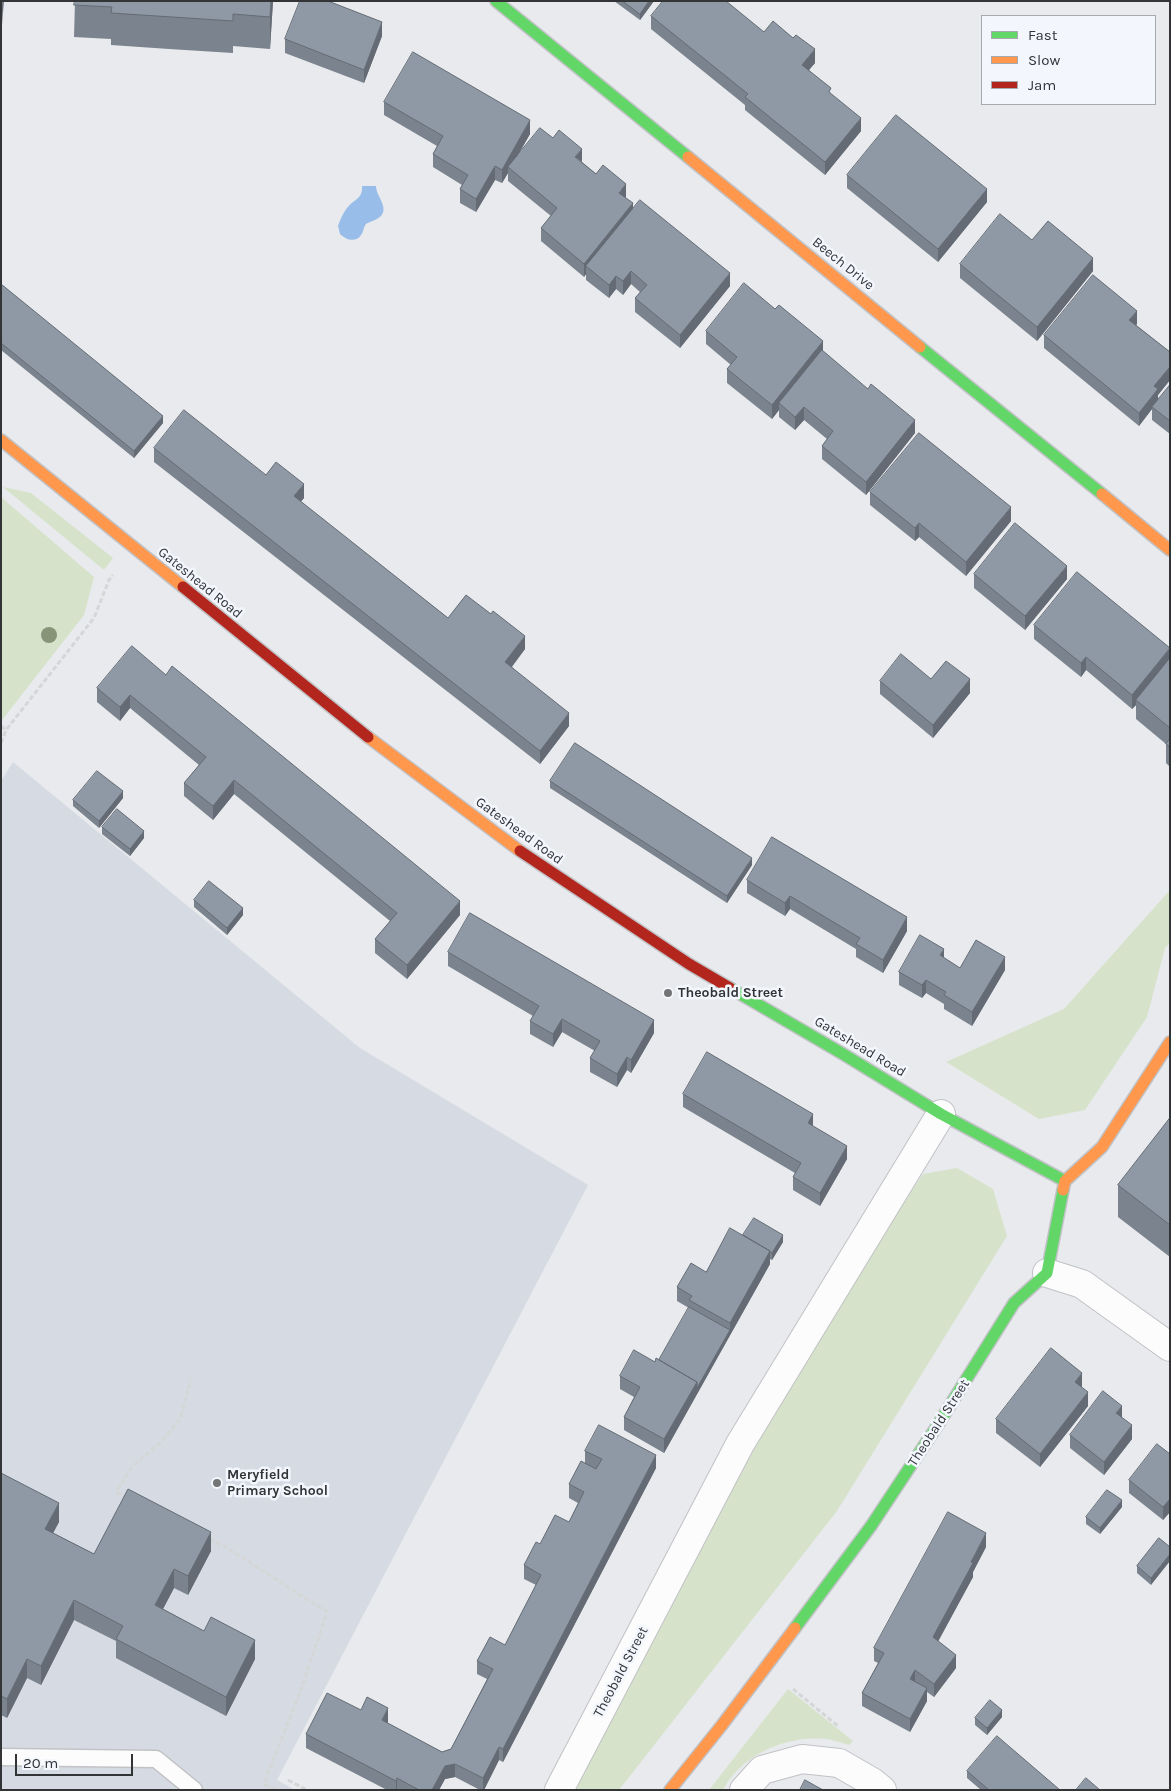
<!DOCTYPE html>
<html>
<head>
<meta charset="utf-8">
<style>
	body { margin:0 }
	#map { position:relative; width:1171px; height:1791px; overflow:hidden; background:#e8eaed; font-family:Karla,sans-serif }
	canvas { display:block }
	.frame { position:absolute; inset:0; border:2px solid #323436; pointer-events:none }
	.legend { position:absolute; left:981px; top:15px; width:175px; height:90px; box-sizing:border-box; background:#f3f7fd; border:1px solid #a6a9ad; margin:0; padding:6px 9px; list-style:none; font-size:15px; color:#323436 }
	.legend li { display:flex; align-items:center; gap:10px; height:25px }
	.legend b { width:25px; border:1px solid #a6a9ad }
	.scale { position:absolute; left:15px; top:1754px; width:118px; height:22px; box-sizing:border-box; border:2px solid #323436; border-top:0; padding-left:6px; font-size:15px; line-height:18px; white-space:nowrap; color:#323436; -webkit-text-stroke:4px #f3f7fd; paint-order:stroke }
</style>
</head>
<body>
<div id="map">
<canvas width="1171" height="1791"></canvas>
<div class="frame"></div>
<ul class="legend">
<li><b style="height:6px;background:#63d668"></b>Fast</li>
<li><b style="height:6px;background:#ff974d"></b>Slow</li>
<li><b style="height:6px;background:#b3261e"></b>Jam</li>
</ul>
<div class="scale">20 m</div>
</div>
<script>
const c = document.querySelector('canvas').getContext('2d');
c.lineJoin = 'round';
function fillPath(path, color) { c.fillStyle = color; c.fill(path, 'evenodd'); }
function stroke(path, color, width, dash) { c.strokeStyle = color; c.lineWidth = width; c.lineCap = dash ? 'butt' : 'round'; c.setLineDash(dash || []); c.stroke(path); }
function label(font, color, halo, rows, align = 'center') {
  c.font = font + ' Karla,sans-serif'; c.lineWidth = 5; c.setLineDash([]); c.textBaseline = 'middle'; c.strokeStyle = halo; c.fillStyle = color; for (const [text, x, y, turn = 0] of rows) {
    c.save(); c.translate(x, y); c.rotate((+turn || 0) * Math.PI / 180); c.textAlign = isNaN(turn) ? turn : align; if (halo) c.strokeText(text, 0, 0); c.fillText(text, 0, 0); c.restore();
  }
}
fillPath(new Path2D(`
	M13,762L360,1048L588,1185L277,1780L295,1790H1V781Z`), '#d6dbe3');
fillPath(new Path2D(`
	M3,487L31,493L113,558L104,570Z
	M1,497L94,577L84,615L2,720Z
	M1170,890V943L1165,948L1147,1017L1085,1110L1039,1119L946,1062L1064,1009Z
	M957,1168L993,1189L1007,1236L837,1511L619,1790H574L750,1451L833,1308L923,1174Z
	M788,1689L853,1741L849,1745C842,1743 834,1740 826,1739C787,1735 742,1754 723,1790H709Z`), '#d6e3ca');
fillPath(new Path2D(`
	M362,186H376C376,196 389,207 381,216C377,220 371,221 366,224C363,228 364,231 361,235C356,243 346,240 340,234L338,226C340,220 343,213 347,208C354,199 363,199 362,186Z`), '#99bde9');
const lane = new Path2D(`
	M1,1757L156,1759L194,1790`);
const street = new Path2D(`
	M1047,1273L1082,1284L1170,1347
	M559,1790L740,1444L941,1114
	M744,1790L762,1770L802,1759L839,1763L872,1782L882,1790`);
const fast = new Path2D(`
	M496,1L688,157
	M920,347L1102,494
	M730,988L843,1054L941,1114L1065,1181
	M795,1628L871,1526L939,1423L1014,1303L1047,1273L1063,1190`);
const slow = new Path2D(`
	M688,157L920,347
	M1,440L183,587
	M1102,494L1170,550
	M368,737L520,851
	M1063,1190L1065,1181L1102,1147L1170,1042
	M670,1790L722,1725L795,1628`);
const jam = new Path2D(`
	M183,587L368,737
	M520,851L689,964L730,988`);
stroke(lane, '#c1c2c5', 19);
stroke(street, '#c1c2c5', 30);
stroke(fast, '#c1c2c5', 14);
stroke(slow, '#c1c2c5', 14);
stroke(jam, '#c1c2c5', 14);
stroke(new Path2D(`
	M1,726L6,730
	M1,743L6,730L94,618L109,580L113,575
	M127,1498L116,1492L132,1467L162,1441L180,1419L191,1379
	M209,1539L224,1546L327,1612L302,1687L264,1784L275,1790
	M793,1689L838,1726
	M288,1780L307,1790`), '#d5d6d6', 3, [5, 2.5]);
stroke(lane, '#fcfcfc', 16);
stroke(street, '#fcfcfc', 28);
stroke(fast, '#63d668', 11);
stroke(slow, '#ff974d', 11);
stroke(jam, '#b3261e', 11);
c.fillStyle = '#879478';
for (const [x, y] of [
	[49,635]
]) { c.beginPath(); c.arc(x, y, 8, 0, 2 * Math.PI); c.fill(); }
fillPath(new Path2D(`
	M1,1H4L2,25H1Z
	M75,1H273L270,49L233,46V53L169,49L111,45V39L74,37Z
	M614,1H654L640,20Z
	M651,16L764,32L815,63L809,70L831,94L861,131L825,175L745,110V105L651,29Z
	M382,36L364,83L285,53V39Z
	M384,102L530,134L518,155L582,162L625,198L633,208L730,286L680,348L635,312V298L640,292L631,284L623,295L616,289L609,298L586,280V274L584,277L541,241V228L551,216L508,181V173L502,183L495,180L476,212L460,203V189L462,185L433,167V154L437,146L384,115Z
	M847,175L987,202L938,262L847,188Z
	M1032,240L1093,271L1037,341L960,278V264Z
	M1,284L163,423L134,458L1,350Z
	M1137,324L1136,325L1170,352V380L1158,395V400L1170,385V434L1152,420V409L1139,426L1044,348V335Z
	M706,331L823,352L915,433L866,495L822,459V446L827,439L804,420L795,430L779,417V410L772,419L727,383V369L731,365L706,344Z
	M154,448L266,475L304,498L300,502L448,618L525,649L512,667L569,726L540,764L154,462Z
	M870,492L1011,521L966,576L919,537L915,541L870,505Z
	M974,574L1067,579L1025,630L974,588Z
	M1034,625L1170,648V767L1166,763V744L1136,719V705L1132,709L1086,670L1081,677L1034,639Z
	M166,675L460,915L407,979L375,953V939L390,921L234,794L213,820L184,796V783L199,765L130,708L120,721L97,702V688Z
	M931,679L970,693L933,738L880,694V681Z
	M550,781L752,865L727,903L550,788Z
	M123,798L99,828L73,806V800Z
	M102,827L144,838L130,856L102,834Z
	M747,880L907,931L883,973L856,957V949L790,909L785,916L747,893Z
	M194,900L243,915L227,935L194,907Z
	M448,952L654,1033L631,1073L627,1070L617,1087L590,1072V1058L595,1051L562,1032L553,1047L530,1034V1021L533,1016L448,966Z
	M944,958L960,968L1005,970L972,1026L944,1009V1004L926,993L922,998L899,985V972Z
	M683,1094L813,1126L847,1159L820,1206L793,1190V1177L795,1173L683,1107Z
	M1170,1118V1257L1118,1217V1185Z
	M743,1235L783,1242L772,1260L770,1259V1264L664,1453L624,1430V1417L634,1397L620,1389V1376L659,1360L689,1308L677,1301V1287L706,1272Z
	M1082,1386V1387L1088,1406L1040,1467L996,1433V1419Z
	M1122,1417L1132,1439L1104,1475L1070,1448V1435Z
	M585,1451L656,1468L503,1762L499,1760L484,1790H480L455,1777L445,1779L439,1790H387L306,1748V1734L361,1710L388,1722L387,1723L442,1752L451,1749L487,1679L477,1674V1661L505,1645L536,1585L524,1579V1565L540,1544L569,1522L578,1503L569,1498V1484L585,1464Z
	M1170,1454V1512L1163,1520L1129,1493V1480Z
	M1,1473L59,1522L53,1533L94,1554L211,1551L188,1595L174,1588L163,1609L255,1659L226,1716L116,1658V1641L74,1620L41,1685L27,1678L7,1718L1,1715Z
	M1122,1507L1100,1534L1086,1524V1517Z
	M1159,1538L1151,1585L1137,1573V1566Z
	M986,1547L973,1572V1577L938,1641L956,1668L934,1697L927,1692V1701L910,1732L862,1706V1693L878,1663L874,1661V1648Z
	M1002,1717L987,1735L975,1725V1718Z
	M967,1771L1060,1790H981L967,1778Z`), '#7b848e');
fillPath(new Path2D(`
	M271,1H273L270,49V17Z
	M649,1H654L640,20V14Z
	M382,22V36L364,83V70Z
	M815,49V63L802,78V65Z
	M861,118V131L825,175V162Z
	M530,120V134L510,169L508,167V173L502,183V170Z
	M582,149V162L575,157Z
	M495,166V180L476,212V199Z
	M626,184V197L619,206V193Z
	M987,189V202L938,262V249Z
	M633,203V217L586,266V274L584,277V264Z
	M1093,258V271L1037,341V327Z
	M631,271V284L623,295V281Z
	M730,273V286L680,348V335Z
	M616,276V289L609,298V285Z
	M1137,311V324L1129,333V320Z
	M823,341V354L779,403V410L772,419V405Z
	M1170,367V380L1158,395V402L1152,407V409L1139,426V413L1154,386Z
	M804,407V420L795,430V417Z
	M163,416V423L134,458V451Z
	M915,420V433L866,495V482Z
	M304,484V498L294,510V496Z
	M1011,507V521L966,576V562Z
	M919,523V537L915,541V528Z
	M1067,566V579L1025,630V616Z
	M525,636V649L505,675V662Z
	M1170,649V663L1136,700V705L1132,709V695Z
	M1086,657V670L1081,677V663Z
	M970,679V693L933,738V725Z
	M130,695V708L120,721V707Z
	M569,713V726L540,764V751Z
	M234,780V794L213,820V806Z
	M123,791V798L99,828V821Z
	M144,831V838L130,856V849Z
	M752,858V865L727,903V896Z
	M790,896V909L785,916V903Z
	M460,901V915L407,979V965Z
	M243,908V915L227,935V928Z
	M907,917V931L883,973V960Z
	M944,949V962L940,955Z
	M1005,957V970L972,1026V1012Z
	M926,980V993L922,998V985Z
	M562,1019V1032L553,1047V1034Z
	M654,1020V1033L631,1073V1060Z
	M627,1057V1070L617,1087V1074Z
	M813,1114V1127L808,1123Z
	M847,1146V1159L820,1206V1193Z
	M783,1235V1242L772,1260V1253Z
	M770,1251V1264L664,1453V1439L697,1382L730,1330V1323Z
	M1082,1373V1386L1075,1395V1382Z
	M1088,1392V1406L1040,1467V1454Z
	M1122,1406V1419L1116,1413Z
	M1132,1425V1439L1104,1475V1462Z
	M656,1455V1468L503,1762V1749Z
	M1170,1499V1512L1163,1520V1507Z
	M1122,1500V1507L1100,1534V1528Z
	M59,1503V1522L45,1548V1529Z
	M211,1532V1551L188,1595V1576Z
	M986,1533V1547L973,1572V1577L933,1651V1637Z
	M1170,1554V1561L1151,1585V1578Z
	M174,1569V1588L155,1624V1605Z
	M74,1600V1620L41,1685V1666Z
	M255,1640V1659L226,1716V1697Z
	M956,1655V1668L934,1697V1684Z
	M27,1659V1678L7,1718V1699Z
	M915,1670V1684L910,1679Z
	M927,1688V1701L910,1732V1719Z
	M388,1708V1722L382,1734V1720Z
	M1002,1710V1717L987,1735V1728Z
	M499,1747V1760L484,1790H483V1778Z
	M455,1764V1777L445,1779L439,1790H432L445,1766Z
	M397,1778V1790H396V1781Z`), '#646b74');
const building = new Path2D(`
	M1,1H3L2,12L1,11Z
	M75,1H271L270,17L233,14V21L111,13L112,7L74,5Z
	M300,1H328L382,22L364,70L285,39Z
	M623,1H649L640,14Z
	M663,1H726L764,32L773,21L793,38L796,35L815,49L802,65L831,88L829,92L861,118L825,162L745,97L748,94L651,16Z
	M413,52L530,120L502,170L495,166L476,199L460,189L468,175L433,154L443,136L384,102Z
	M896,115L987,189L938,249L847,175Z
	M540,128L553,138L559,130L582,149L575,157L596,174L603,165L626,184L619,193L633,203L584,264L541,228L557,208L508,167Z
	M640,200L730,273L680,335L635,298L647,285L631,271L623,281L616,276L609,285L586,266Z
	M1000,214L1032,240L1048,221L1093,258L1037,327L960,264Z
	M1093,275L1137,311L1129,320L1170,352V367L1154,386L1158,389L1139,413L1044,335Z
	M744,283L775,309L779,305L823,341L772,405L727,369L737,357L706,331Z
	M1,284L163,416L134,451L1,343Z
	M822,350L868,389L871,384L915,420L866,482L822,446L833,431L804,407L795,417L779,403Z
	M1170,385V421L1152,407Z
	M184,410L266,475L276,462L304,484L294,496L448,618L466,595L491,614L493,611L525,636L505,662L569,713L540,751L154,448Z
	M919,433L1011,507L966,562L919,523L915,528L870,492Z
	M1015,523L1067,566L1025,616L974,574Z
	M1077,572L1170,648L1132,695L1086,657L1081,663L1034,625Z
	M132,646L166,675L172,666L460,901L407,965L375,939L397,913L234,780L213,806L184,783L206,757L130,695L120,707L97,688Z
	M901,654L931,679L946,661L970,679L933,725L880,681Z
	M1170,658V728L1136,700Z
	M1170,739V747L1166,744Z
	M575,743L752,858L727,896L550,781Z
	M97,771L123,791L99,821L73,800Z
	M117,809L144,831L130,849L102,827Z
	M772,837L907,917L883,960L856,944L860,938L790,896L785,903L747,880Z
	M209,881L243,908L227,928L194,900Z
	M470,913L654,1020L631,1060L627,1057L617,1074L590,1058L600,1041L562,1019L553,1034L530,1021L539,1006L448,952Z
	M920,935L944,949L940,955L960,968L976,940L1005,957L972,1012L944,995L946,992L926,980L922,985L899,972Z
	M707,1052L813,1114L808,1123L847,1146L820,1193L793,1177L801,1163L683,1094Z
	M1170,1118V1225L1118,1185Z
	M754,1218L783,1235L772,1253L770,1252V1251L743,1235Z
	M730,1228L770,1251L730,1323L689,1300L692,1296L677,1287L691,1263L706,1272Z
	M689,1307L730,1330L697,1388V1382L659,1360Z
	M1051,1348L1082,1373L1075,1382L1088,1392L1040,1454L996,1419Z
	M634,1350L655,1362L656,1358L697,1382L664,1439L624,1417L640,1387L620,1376Z
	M1103,1391L1122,1406L1116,1413L1132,1425L1104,1462L1070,1435Z
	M599,1425L656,1455L503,1749L499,1747L483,1778L455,1764L445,1766L432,1790H419L397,1778L396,1781L306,1734L327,1693L361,1710L367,1697L388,1708L382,1720L442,1752L451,1749L493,1669L477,1661L490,1637L505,1645L541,1575L524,1565L536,1542L540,1544L555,1515L569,1522L584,1492L569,1484L581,1461L596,1469L602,1459L585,1451Z
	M1157,1444L1170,1454V1499L1163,1507L1129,1480Z
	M1,1473L59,1503L45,1529L94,1554L128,1489L211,1532L188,1576L174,1569L155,1605L204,1631L211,1617L255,1640L226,1697L116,1639L123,1626L74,1600L41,1666L27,1659L7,1699L1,1696Z
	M1107,1490L1122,1500L1100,1528L1086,1517Z
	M948,1512L986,1533L971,1562L973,1563L933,1637L956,1655L934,1684L915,1670L910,1679L927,1688L910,1719L862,1693L884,1653L874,1648Z
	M1159,1538L1170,1547V1554L1151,1578L1137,1566Z
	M990,1700L1002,1710L987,1728L975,1718Z
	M997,1736L1060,1790H989L967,1771Z
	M1086,1778L1100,1790H1076Z
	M805,1780L823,1790H800Z`);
fillPath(building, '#8f99a5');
stroke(building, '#646b74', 1);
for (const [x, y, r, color] of [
	[668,993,5,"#727476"],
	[217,1483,5,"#727476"]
]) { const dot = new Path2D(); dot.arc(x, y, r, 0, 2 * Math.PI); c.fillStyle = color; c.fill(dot); stroke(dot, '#f3f7fd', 2); }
label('14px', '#323436', '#f3f7fd', [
	["Beech Drive",843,264,39],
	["Gateshead Road",200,583,39],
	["Gateshead Road",519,831,36],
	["Gateshead Road",860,1047,31],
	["Theobald Street",939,1423,-57],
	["Theobald Street",621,1672,-62]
]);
label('bold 14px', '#323436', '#f3f7fd', [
	["Theobald Street",678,993],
	["Meryfield",227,1475],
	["Primary School",227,1491]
], 'left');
</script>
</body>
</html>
